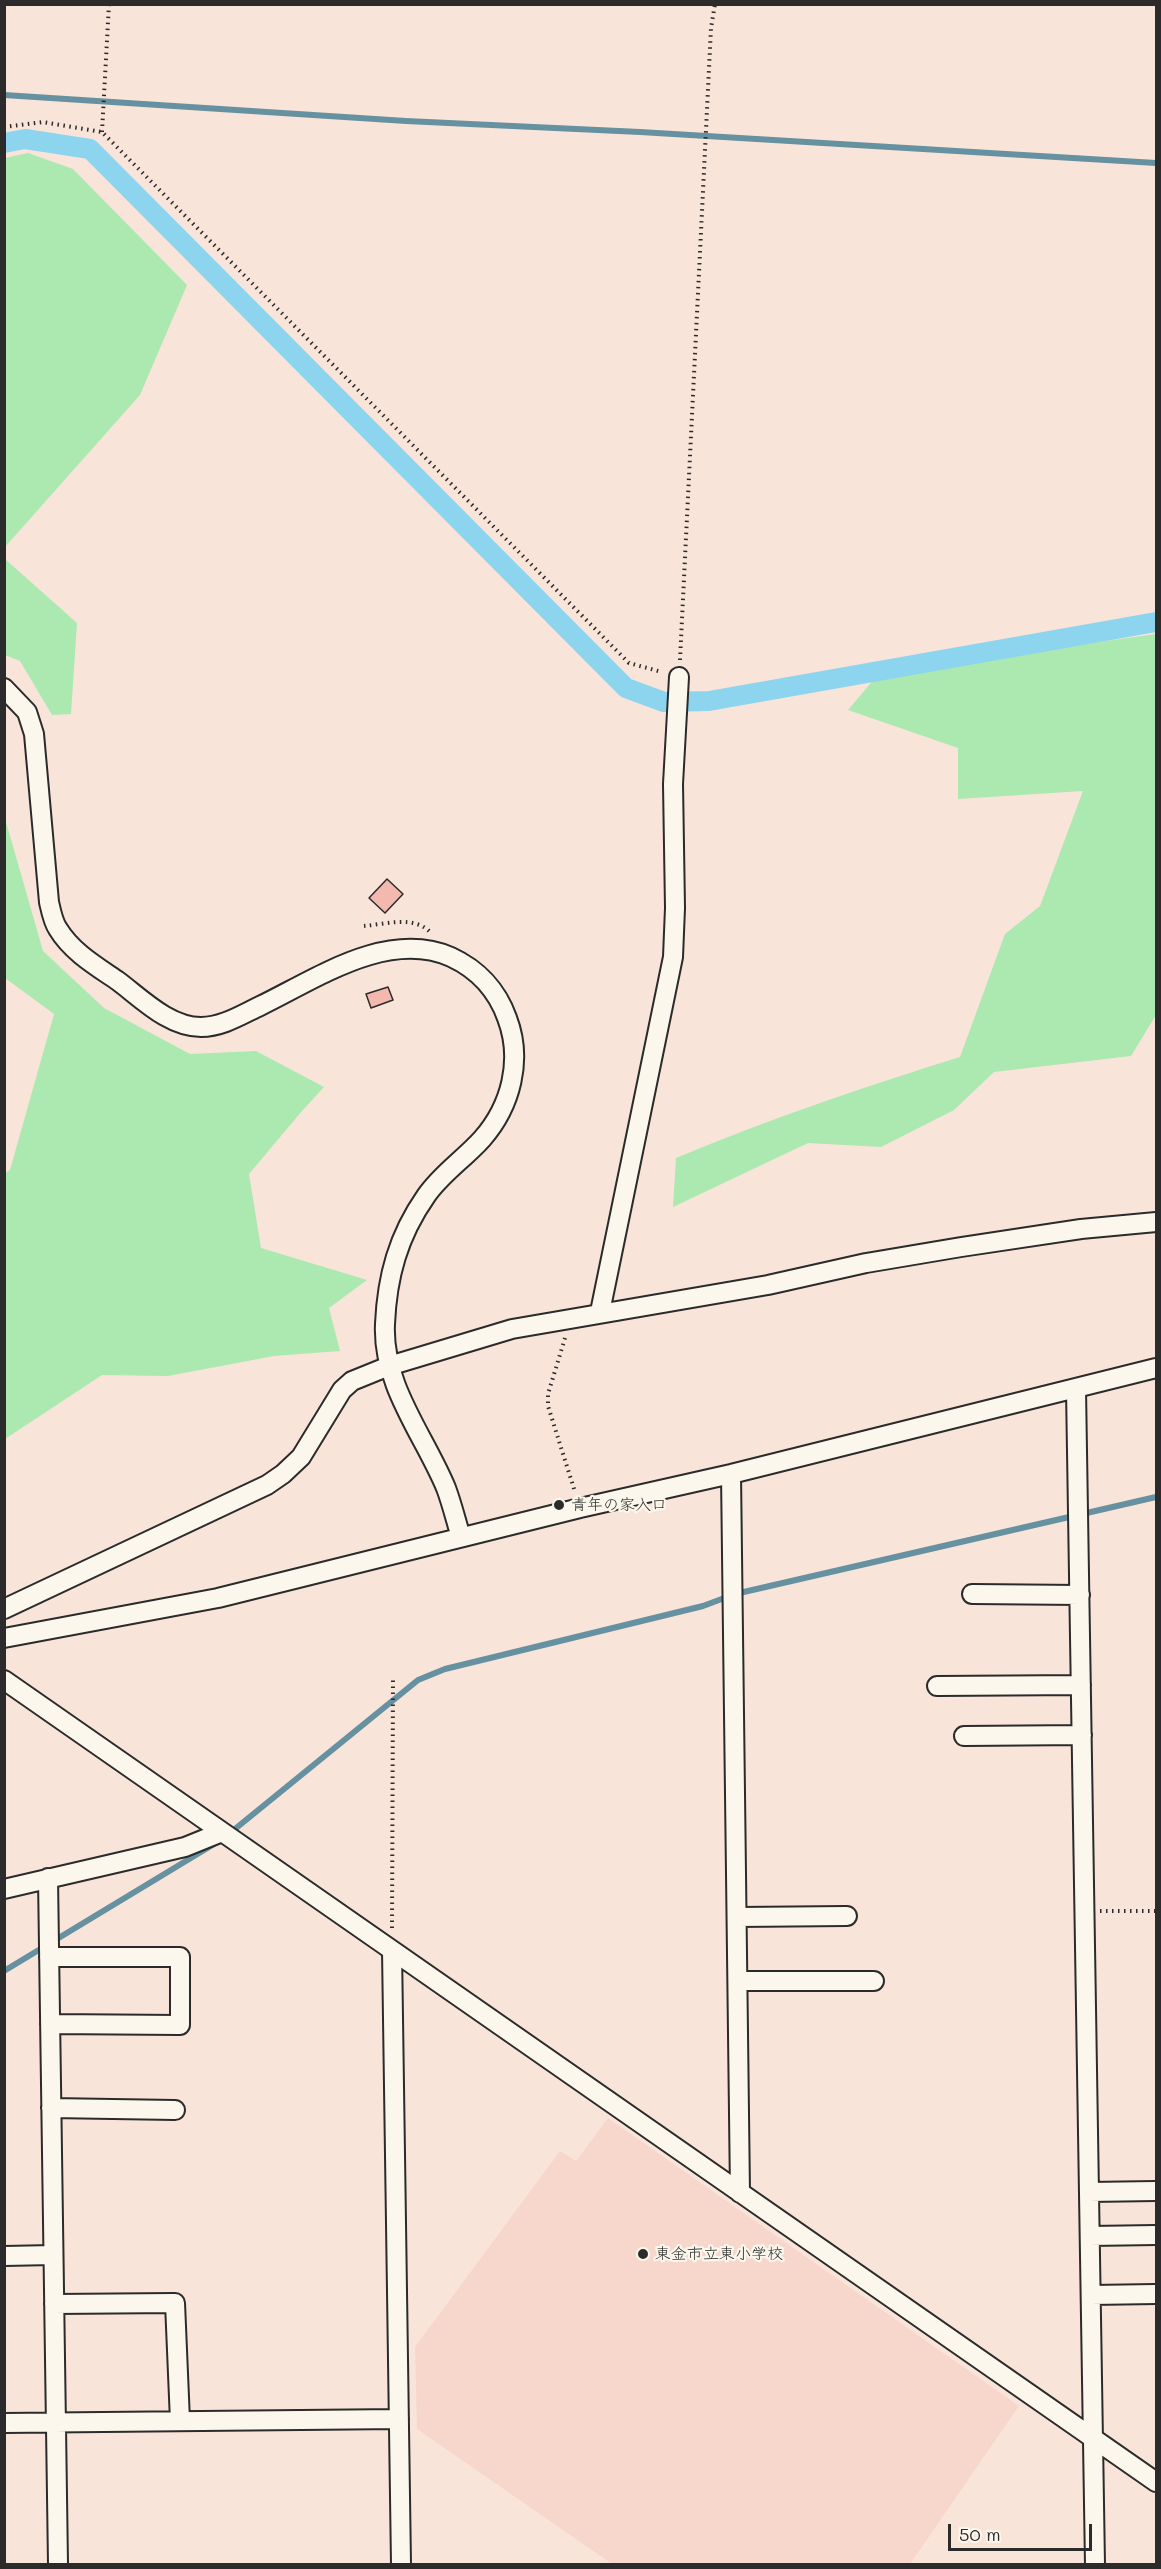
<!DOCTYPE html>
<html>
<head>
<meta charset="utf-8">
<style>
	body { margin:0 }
	#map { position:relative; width:1161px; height:2569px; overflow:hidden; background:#f9e4d9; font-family:Mali,sans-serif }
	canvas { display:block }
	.frame { position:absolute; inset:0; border:6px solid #2b2b2b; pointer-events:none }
	.scale { position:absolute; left:948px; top:2524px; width:144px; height:27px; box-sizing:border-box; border:3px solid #2b2b2b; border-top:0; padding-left:8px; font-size:18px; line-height:21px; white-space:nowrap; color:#2b2b2b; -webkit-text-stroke:4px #fbf7ec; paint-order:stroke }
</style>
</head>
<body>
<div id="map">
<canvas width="1161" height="2569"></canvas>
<div class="frame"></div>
<div class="scale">50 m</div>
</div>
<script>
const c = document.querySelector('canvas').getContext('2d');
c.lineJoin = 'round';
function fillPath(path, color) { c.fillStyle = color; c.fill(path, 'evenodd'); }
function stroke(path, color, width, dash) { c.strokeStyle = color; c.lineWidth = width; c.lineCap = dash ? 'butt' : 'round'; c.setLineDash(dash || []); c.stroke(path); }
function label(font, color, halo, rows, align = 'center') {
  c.font = font + ' Mali,"Klee One",sans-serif'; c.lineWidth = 4.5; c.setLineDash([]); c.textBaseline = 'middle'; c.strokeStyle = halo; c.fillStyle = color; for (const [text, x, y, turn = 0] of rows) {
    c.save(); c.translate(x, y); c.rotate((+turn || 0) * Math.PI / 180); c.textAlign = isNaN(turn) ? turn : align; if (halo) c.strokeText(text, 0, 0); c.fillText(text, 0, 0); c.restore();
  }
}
fillPath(new Path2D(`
	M608,2118L1019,2406L910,2564H612L417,2429L415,2347L560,2151L576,2161Z`), '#f7d7cc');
fillPath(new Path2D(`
	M28,153L73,169L187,285L140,395L5,547V158Z
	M5,559L77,623L71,714L52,715L20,661L5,655Z
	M1156,634V1015L1131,1056L994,1072L954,1110L881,1147L808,1143L673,1207L676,1158C769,1119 864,1087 960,1057L1005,934L1040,906L1083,791L958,799V748L848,710L880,672Z
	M4,815L43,951L104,1008L190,1054L256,1051L324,1087L302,1111L249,1174L261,1248L367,1280L329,1308L340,1351L274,1356L168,1376L102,1375L5,1439V1173L10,1170L54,1014L5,978Z`), '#abe9b0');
stroke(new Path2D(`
	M4,95L406,121L640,132L1156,163
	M230,1833L418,1680L445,1669L703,1606L735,1594L1156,1497
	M4,1971L219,1841`), '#6691a0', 6);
stroke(new Path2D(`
	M4,143L25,139L90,149L626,688L664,702L709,701L1156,622`), '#8dd5ee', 20);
const building = new Path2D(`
	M387,879L403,894L385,913L369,898Z
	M388,987L393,1000L371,1008L366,994Z`);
fillPath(building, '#f3b8ae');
stroke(building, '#2b2b2b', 1.5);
const minor = new Path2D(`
	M4,688L27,712L34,734L49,902C51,911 53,922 58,929C72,952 96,966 118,981C142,999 169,1027 201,1027C222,1027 241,1015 260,1006C316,979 387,929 451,957C477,969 497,990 507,1018C523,1060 511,1106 482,1139C464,1159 441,1174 426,1196C398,1236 387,1277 385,1324C382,1385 424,1435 446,1488C452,1504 456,1521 461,1537
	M600,1312L673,957L675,908L673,784L679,677
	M1076,1389L1095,2564
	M731,1474L740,2193
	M972,1594L1080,1595
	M4,1609L267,1485L283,1474L301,1457L342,1390L352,1381L389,1366L512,1329L768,1285L866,1263L961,1247L1081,1229L1156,1222
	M4,1638L218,1598L580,1508L731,1474L1156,1368
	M4,1680L1156,2482
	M937,1686L1081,1685
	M964,1736L1082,1735
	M48,1878L58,2564
	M4,1889L185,1847L222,1832
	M738,1917L847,1916
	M392,1950L401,2564
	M49,1957H180V2025L50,2024
	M738,1981H874
	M51,2108L175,2110
	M1089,2192L1156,2191
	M1090,2236L1156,2235
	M4,2256L53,2255
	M1091,2295L1156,2294
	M54,2304L175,2303L180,2421
	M4,2423L399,2419`);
stroke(minor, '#2b2b2b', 22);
stroke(new Path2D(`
	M4,127L43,122L102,132L629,663L662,672
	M102,132L109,4
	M680,660L711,28L715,4
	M364,926C386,924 415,915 431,933
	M565,1338L548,1394V1406L575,1492
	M1100,1911H1156
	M392,1928L393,1680`), '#2b2b2b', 4, [1.5, 4.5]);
stroke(minor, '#fbf7ec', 18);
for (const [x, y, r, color] of [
	[559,1505,6,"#2b2b2b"],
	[643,2254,6,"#2b2b2b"]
]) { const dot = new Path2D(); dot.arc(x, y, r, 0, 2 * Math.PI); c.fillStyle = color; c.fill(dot); stroke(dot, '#fbf7ec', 2); }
label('16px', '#2b2b2b', '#fbf7ec', [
	["青年の家入口",571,1505],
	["東金市立東小学校",655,2254]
], 'left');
</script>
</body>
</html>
